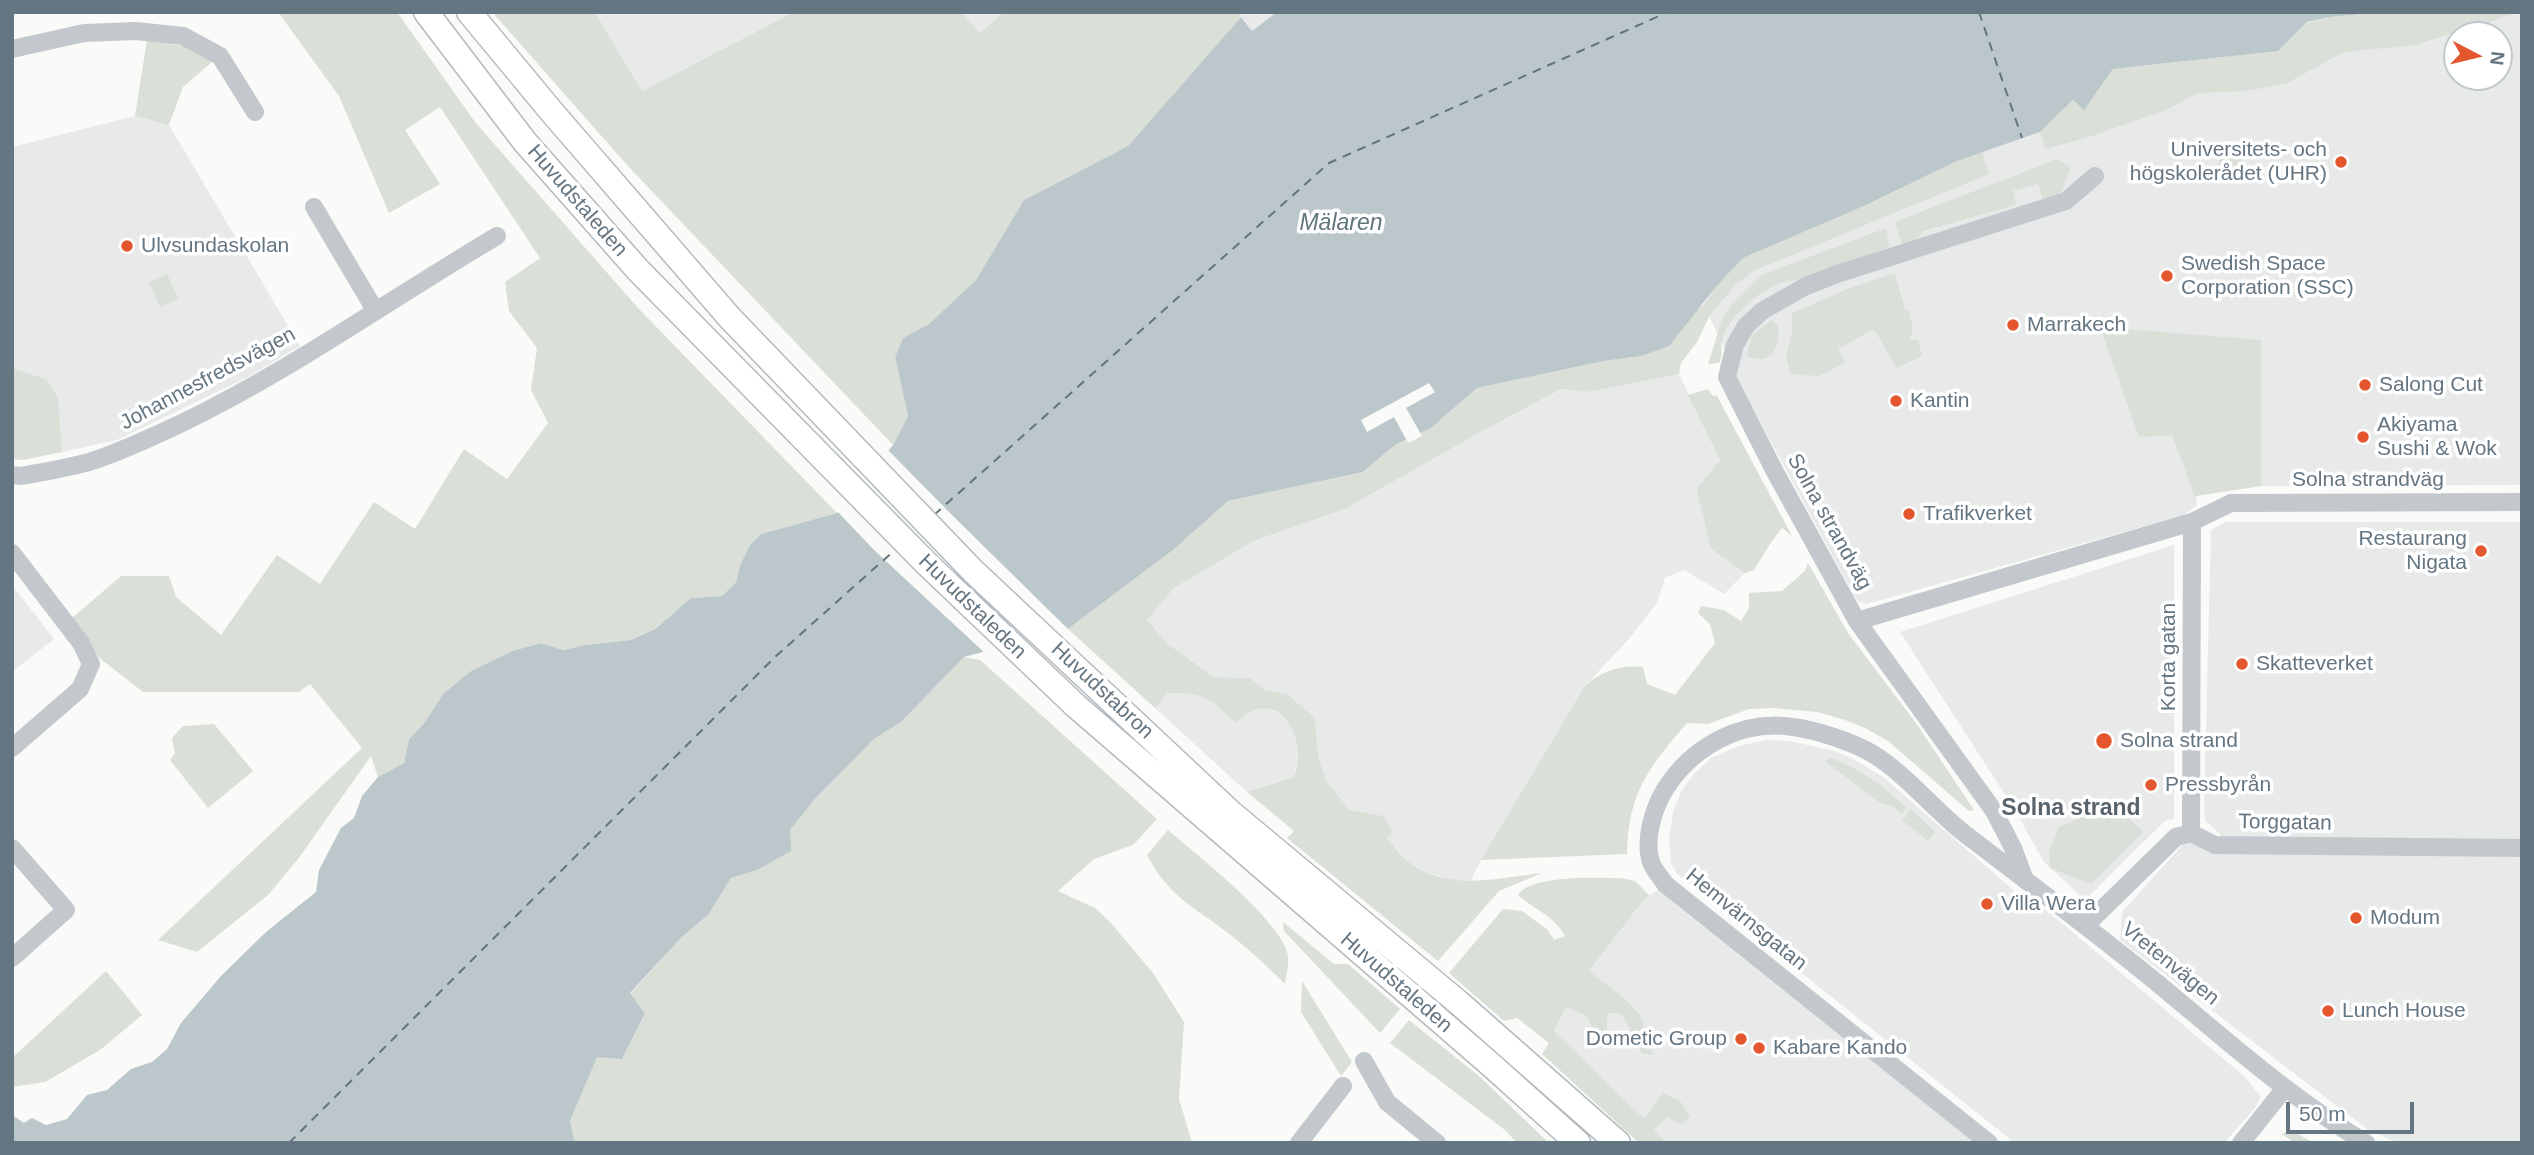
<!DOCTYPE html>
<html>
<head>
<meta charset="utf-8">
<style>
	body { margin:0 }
	#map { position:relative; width:2534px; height:1155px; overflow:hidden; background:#fafaf8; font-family:Arial,sans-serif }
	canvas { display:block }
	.frame { position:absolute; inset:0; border:14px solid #657683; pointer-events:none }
	.north { position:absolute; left:2443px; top:21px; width:70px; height:70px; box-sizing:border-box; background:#fff; border:2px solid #c1c8cd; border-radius:50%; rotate:97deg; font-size:19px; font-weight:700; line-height:28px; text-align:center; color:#657683 }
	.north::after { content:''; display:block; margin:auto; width:24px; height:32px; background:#e4572e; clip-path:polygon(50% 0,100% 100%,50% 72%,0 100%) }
	.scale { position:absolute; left:2286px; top:1102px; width:128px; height:32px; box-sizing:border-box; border:4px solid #657683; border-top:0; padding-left:9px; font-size:21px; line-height:24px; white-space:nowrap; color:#657683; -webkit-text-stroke:5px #fff; paint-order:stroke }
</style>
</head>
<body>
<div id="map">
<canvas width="2534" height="1155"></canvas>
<div class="frame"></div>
<div class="north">N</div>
<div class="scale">50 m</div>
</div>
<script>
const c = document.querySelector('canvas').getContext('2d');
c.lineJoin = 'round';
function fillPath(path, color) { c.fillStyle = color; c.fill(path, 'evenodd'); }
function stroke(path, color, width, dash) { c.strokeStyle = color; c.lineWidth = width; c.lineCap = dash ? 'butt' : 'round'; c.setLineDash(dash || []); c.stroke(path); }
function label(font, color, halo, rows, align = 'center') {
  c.font = font + ' Arial,sans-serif'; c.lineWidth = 7; c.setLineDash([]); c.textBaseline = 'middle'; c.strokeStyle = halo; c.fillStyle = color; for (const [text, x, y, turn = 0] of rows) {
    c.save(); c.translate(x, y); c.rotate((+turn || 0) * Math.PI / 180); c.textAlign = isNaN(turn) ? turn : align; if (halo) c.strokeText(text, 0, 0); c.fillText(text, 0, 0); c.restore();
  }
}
fillPath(new Path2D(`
	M595,12H794L642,91Z
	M960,12H1004L980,33Z
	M1238,12H1277L1252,31Z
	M2386,12H2522V485L2261,486L2196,496L2197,505L2184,515L1885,599L1866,604L1857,601L1743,390L1704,304L1715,288L1957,161L2040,132L2073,100ZM2457,35H2499V77H2457Z
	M135,116L169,125L300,346L246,378L117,440L62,452L58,397L12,368V147Z
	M1679,374L1720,460L1711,549L1745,573L1724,594L1684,570L1665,578L1657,603L1628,640L1584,687L1476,869L1471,881L1449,880L1421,870L1407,861L1387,838L1384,816L1350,810L1326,781L1318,755L1315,718L1289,694L1265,690L1250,678L1214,677L1168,644L1147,620L1174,588L1254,541L1345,509L1477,434L1563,389L1588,392Z
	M2225,522H2522V1143H2398L2367,1129L2120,940L2122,912L2186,841H2220V834L2205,820L2204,806L2211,530Z
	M2174,545V819L2166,820L2085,900L2044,862L2013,807L1900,632Z
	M12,585L54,639L12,672Z
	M1168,693H1195L1203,696L1226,712L1231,719L1260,708H1269L1278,713L1287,719L1295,734L1298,757L1294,777L1247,792L1155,708Z
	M1766,740L1789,741L1831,750L1848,756L1883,777L2035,909H2045L2244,1076L2261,1097L2255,1108L2224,1143H2015L1677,874L1671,863L1669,839L1673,812L1682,790L1693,775L1711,758L1738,746Z
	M1659,889L1676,905L1975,1143H1666L1653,1129L1667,1117L1682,1125L1680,1101L1644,1120L1554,1031L1566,1007L1587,1016L1595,1036L1607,1038V1013L1623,1014L1642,1053L1623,997L1589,971L1642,902Z`), '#e8e9e9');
fillPath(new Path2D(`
	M278,12H397L475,122L638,308L837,513L761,534L750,545L740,565L736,582L722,596L691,598L655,629L631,640L585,645L563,650L541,643L512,651L471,671L443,694L425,722L409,739L404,763L378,777L371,756L298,859L268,895L197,952L158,940L362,748L310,684L299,692H143L97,656L72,618L121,576H169L176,597L221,635L277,555L320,584L374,502L415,529L464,449L507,479L548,423L531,390L537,348L509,311L505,282L540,258L440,107L405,130L440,184L389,213L339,96Z
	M492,12H595L642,91L794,12H960L980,33L1004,12H1238L1241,17L1128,146L1024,200L976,280L929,324L903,338L895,357L908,416L893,445L628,166Z
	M2386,12H2520L2415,45L2344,52L2287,83L2247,91L2198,93L2166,110L2089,137L2045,149L2040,132L2073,100L2084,110L2113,69L2278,51L2306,23L2330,17Z
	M147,40L183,46L213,61L183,87L169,125L135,116Z
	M2219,149H2243V167H2219Z
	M1982,152L1989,174L1753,271L1736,284L1710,315L1697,342L1681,363L1679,374L1588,392L1562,389L1477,434L1345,509L1254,541L1174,588L1147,620L1168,644L1214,677L1250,678L1265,690L1288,694L1315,718L1318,755L1326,781L1350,810L1384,816L1392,832L1387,838C1394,846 1401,856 1409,862C1447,892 1498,878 1542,873L1499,891L1438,961L1287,838L1294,831L1247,792L1294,777C1296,769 1298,762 1298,754C1296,716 1267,691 1236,723C1209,698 1205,692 1168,693L1155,708L1068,629L1173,550L1228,501L1363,472L1395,445L1431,428L1477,388L1604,361L1641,356L1704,304L1715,288L1743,258L1864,206L1957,161Z
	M2057,159L2071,167C2062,187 2067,194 2044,202L2038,184L2013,191L2016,205L1923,231L1915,241L1902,245L1895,222Z
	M1886,228L1889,247L1801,281C1774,275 1733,312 1723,336C1719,346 1724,354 1719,363L1708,364L1722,319L1732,305L1762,275Z
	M1895,273L1905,310L1908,309L1913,329L1909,341L1918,339L1922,356L1897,368L1874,329L1838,349L1846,362L1819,376L1791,374L1786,356L1792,331V313L1848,289Z
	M167,274L178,299L160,307L149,282Z
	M1771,320L1778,325C1781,346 1773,365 1748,357L1747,353L1752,336Z
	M2100,327L2261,340V486L2195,496L2172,435L2139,437Z
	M12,368L45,379L58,397L62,452L23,460L12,459Z
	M1708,389L1712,395L1717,396L1792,536L1782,528L1770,544L1754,570L1745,573L1711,549L1697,489L1720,460L1688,395Z
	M1808,563L1848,633L1916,723L1974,810L1969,811L1888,741L1865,728L1845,720L1817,712L1774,708L1749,709L1708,724L1687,723C1649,767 1628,793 1627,854L1481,860L1584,687C1598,672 1622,664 1643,667L1647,684L1675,695L1715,643L1710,624L1698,613L1701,606L1724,610L1741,621L1749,608V593L1782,591L1805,571Z
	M964,657L980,660L1157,819L1133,845L1094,859L1058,891L1095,908L1110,922L1153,973L1184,1022L1179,1099L1192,1143H575L570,1121L597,1056L622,1059L645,1015L630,994L681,938L708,915L731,878L757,870L815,799L874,739L901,722Z
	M214,724L253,771L208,808L170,760L175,753L172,738L183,726Z
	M1829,758C1860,767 1882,786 1906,807L1902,814L1892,806L1880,803L1826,762Z
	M1911,809L1935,832L1928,841L1902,820Z
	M2095,811H2122L2143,832L2091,884L2050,868L2049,852L2058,828Z
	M1168,830C1196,854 1283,922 1288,956C1289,965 1286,975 1285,984C1267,966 1249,949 1228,933C1193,906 1169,897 1147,855Z
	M1621,878L1635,881L1650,896L1642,902L1589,971L1623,997L1641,1016L1653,1055L1642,1053L1622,1014L1607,1013V1038L1595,1036L1587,1016L1566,1007L1554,1031L1644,1119L1663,1093L1680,1101L1690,1117L1682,1125L1667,1117L1654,1129L1666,1143H1639L1542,1054L1549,1043L1517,1018L1504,1021L1449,973L1503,909L1522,911L1548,930L1554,940L1565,936C1552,914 1536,911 1518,895C1531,874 1598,878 1621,878Z
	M1283,922L1334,964H1348L1400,1009L1380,1033L1284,931Z
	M106,971L142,1015L100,1050L45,1082L12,1087V1058Z
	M1302,981L1352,1062L1341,1076L1301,1012Z
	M1409,1020L1479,1076L1549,1143H1517L1505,1130L1390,1043Z
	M2287,1131L2295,1132L2313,1143H2295L2282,1134Z`), '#dadfd7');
fillPath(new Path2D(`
	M1277,12H2386L2330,17L2307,22L2278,51L2113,69L2084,110L2073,100L2040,132L1957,161L1864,206L1743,258L1715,288L1669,346L1641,356L1604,361L1477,388L1431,428L1395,445L1363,472L1228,501L1173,550L1068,629L964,657L901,722L874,739L815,799L790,830L791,851L757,870L731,878L708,915L681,938L630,993L645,1014L622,1059L597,1057L570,1121L575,1143H12V1115L24,1123L32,1118L46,1125L67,1119L87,1095L107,1090L131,1069L152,1062L167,1049L181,1023L221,976L266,932L316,892L319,870L341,828L354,818L362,796L378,777L404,763L409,739L425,722L443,694L471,671L512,651L541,643L563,650L585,645L631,640L655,629L691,598L722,596L736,582L740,565L750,545L761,534L837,513L893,445L908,416L895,357L903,338L929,324L976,280L1024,200L1128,146L1241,17L1252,31Z`), '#bbc7cb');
fillPath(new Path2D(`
	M1429,383L1435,392L1406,408L1422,436L1408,443L1394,417L1367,432L1361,420Z
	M886,448L952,515L1071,632L987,655L874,550L836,510Z`), '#fafaf8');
stroke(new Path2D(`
	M1979,12L2022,138
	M934,515L1329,163L1668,12
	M289,1143L775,657L896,549`), '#60757c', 2, [9, 7]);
const secondary = new Path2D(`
	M426,12L525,142L638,270L926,563L1076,706L1490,1064L1578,1143
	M469,12L551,111L730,318L973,571L1230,812L1459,1003L1618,1143`);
stroke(secondary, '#b3babf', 27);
stroke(new Path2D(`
	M12,49L84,33L136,31L183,36L220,56L255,112
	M314,207L375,310
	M12,475L21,476C44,472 67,468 89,462C121,452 152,437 182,423C292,370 392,298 497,236
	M12,553L81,643L91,664L80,689L12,748
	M1857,621L2192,522L2231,503L2522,502
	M2191,833L2192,522
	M12,848L66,910L12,958
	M2025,880L2013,848L1994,811L1857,621L1774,470L1727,377L1735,345L1746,326L1762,311L1806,286L1837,274L2066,201L2095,176
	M2086,925L2176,837L2191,833L2215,845L2522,848
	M1364,1061L1387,1102L1437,1143
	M1299,1143L1343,1086
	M1989,1143L1665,884C1661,877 1653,869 1651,862C1644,840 1653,810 1664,791C1691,747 1741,719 1793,727C1816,730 1853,742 1873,754C1907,775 1933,809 1965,834C2029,883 2094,931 2156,982C2224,1038 2290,1098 2366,1143
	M2241,1143L2285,1088`), '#c3c8cc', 18);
stroke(secondary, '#fff', 24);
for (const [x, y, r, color] of [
	[2341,162,7,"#e4572e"],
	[127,246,7,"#e4572e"],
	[2167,276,7,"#e4572e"],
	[2013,325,7,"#e4572e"],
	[2365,385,7,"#e4572e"],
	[1896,401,7,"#e4572e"],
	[2363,437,7,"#e4572e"],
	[1909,514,7,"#e4572e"],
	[2481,551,7,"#e4572e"],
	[2242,664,7,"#e4572e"],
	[2104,741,9,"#e4572e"],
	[2151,785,7,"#e4572e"],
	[1987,904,7,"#e4572e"],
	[2356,918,7,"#e4572e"],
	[2328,1011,7,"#e4572e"],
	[1741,1039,7,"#e4572e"],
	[1759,1048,7,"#e4572e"]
]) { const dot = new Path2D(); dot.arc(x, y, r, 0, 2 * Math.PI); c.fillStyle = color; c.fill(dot); stroke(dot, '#fff', 2.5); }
label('21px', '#657683', '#fff', [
	["Universitets- och",2327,150,"right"],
	["högskolerådet (UHR)",2327,174,"right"],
	["Ulvsundaskolan",141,246],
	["Swedish Space",2181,264],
	["Corporation (SSC)",2181,288],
	["Marrakech",2027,325],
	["Salong Cut",2379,385],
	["Kantin",1910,401],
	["Akiyama",2377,425],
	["Sushi & Wok",2377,449],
	["Trafikverket",1923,514],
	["Restaurang",2467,539,"right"],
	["Nigata",2467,563,"right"],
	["Skatteverket",2256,664],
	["Solna strand",2120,741],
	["Pressbyrån",2165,785],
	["Villa Wera",2001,904],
	["Modum",2370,918],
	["Lunch House",2342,1011],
	["Dometic Group",1727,1039,"right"],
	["Kabare Kando",1773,1048]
], 'left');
label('21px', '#657683', '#fff', [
	["Huvudstaleden",577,201,49],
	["Johannesfredsvägen",208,379,-28],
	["Solna strandväg",2368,480],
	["Solna strandväg",1829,522,61],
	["Huvudstaleden",972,607,44],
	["Korta gatan",2169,657,-90],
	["Huvudstabron",1102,691,43],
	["Torggatan",2285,823,1],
	["Hemvärnsgatan",1746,920,39],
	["Vretenvägen",2170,964,39],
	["Huvudstaleden",1396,983,41]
]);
label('italic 23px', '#60757c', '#fff', [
	["Mälaren",1341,224]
]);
label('bold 23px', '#57646e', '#fff', [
	["Solna strand",2071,809]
]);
</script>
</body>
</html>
